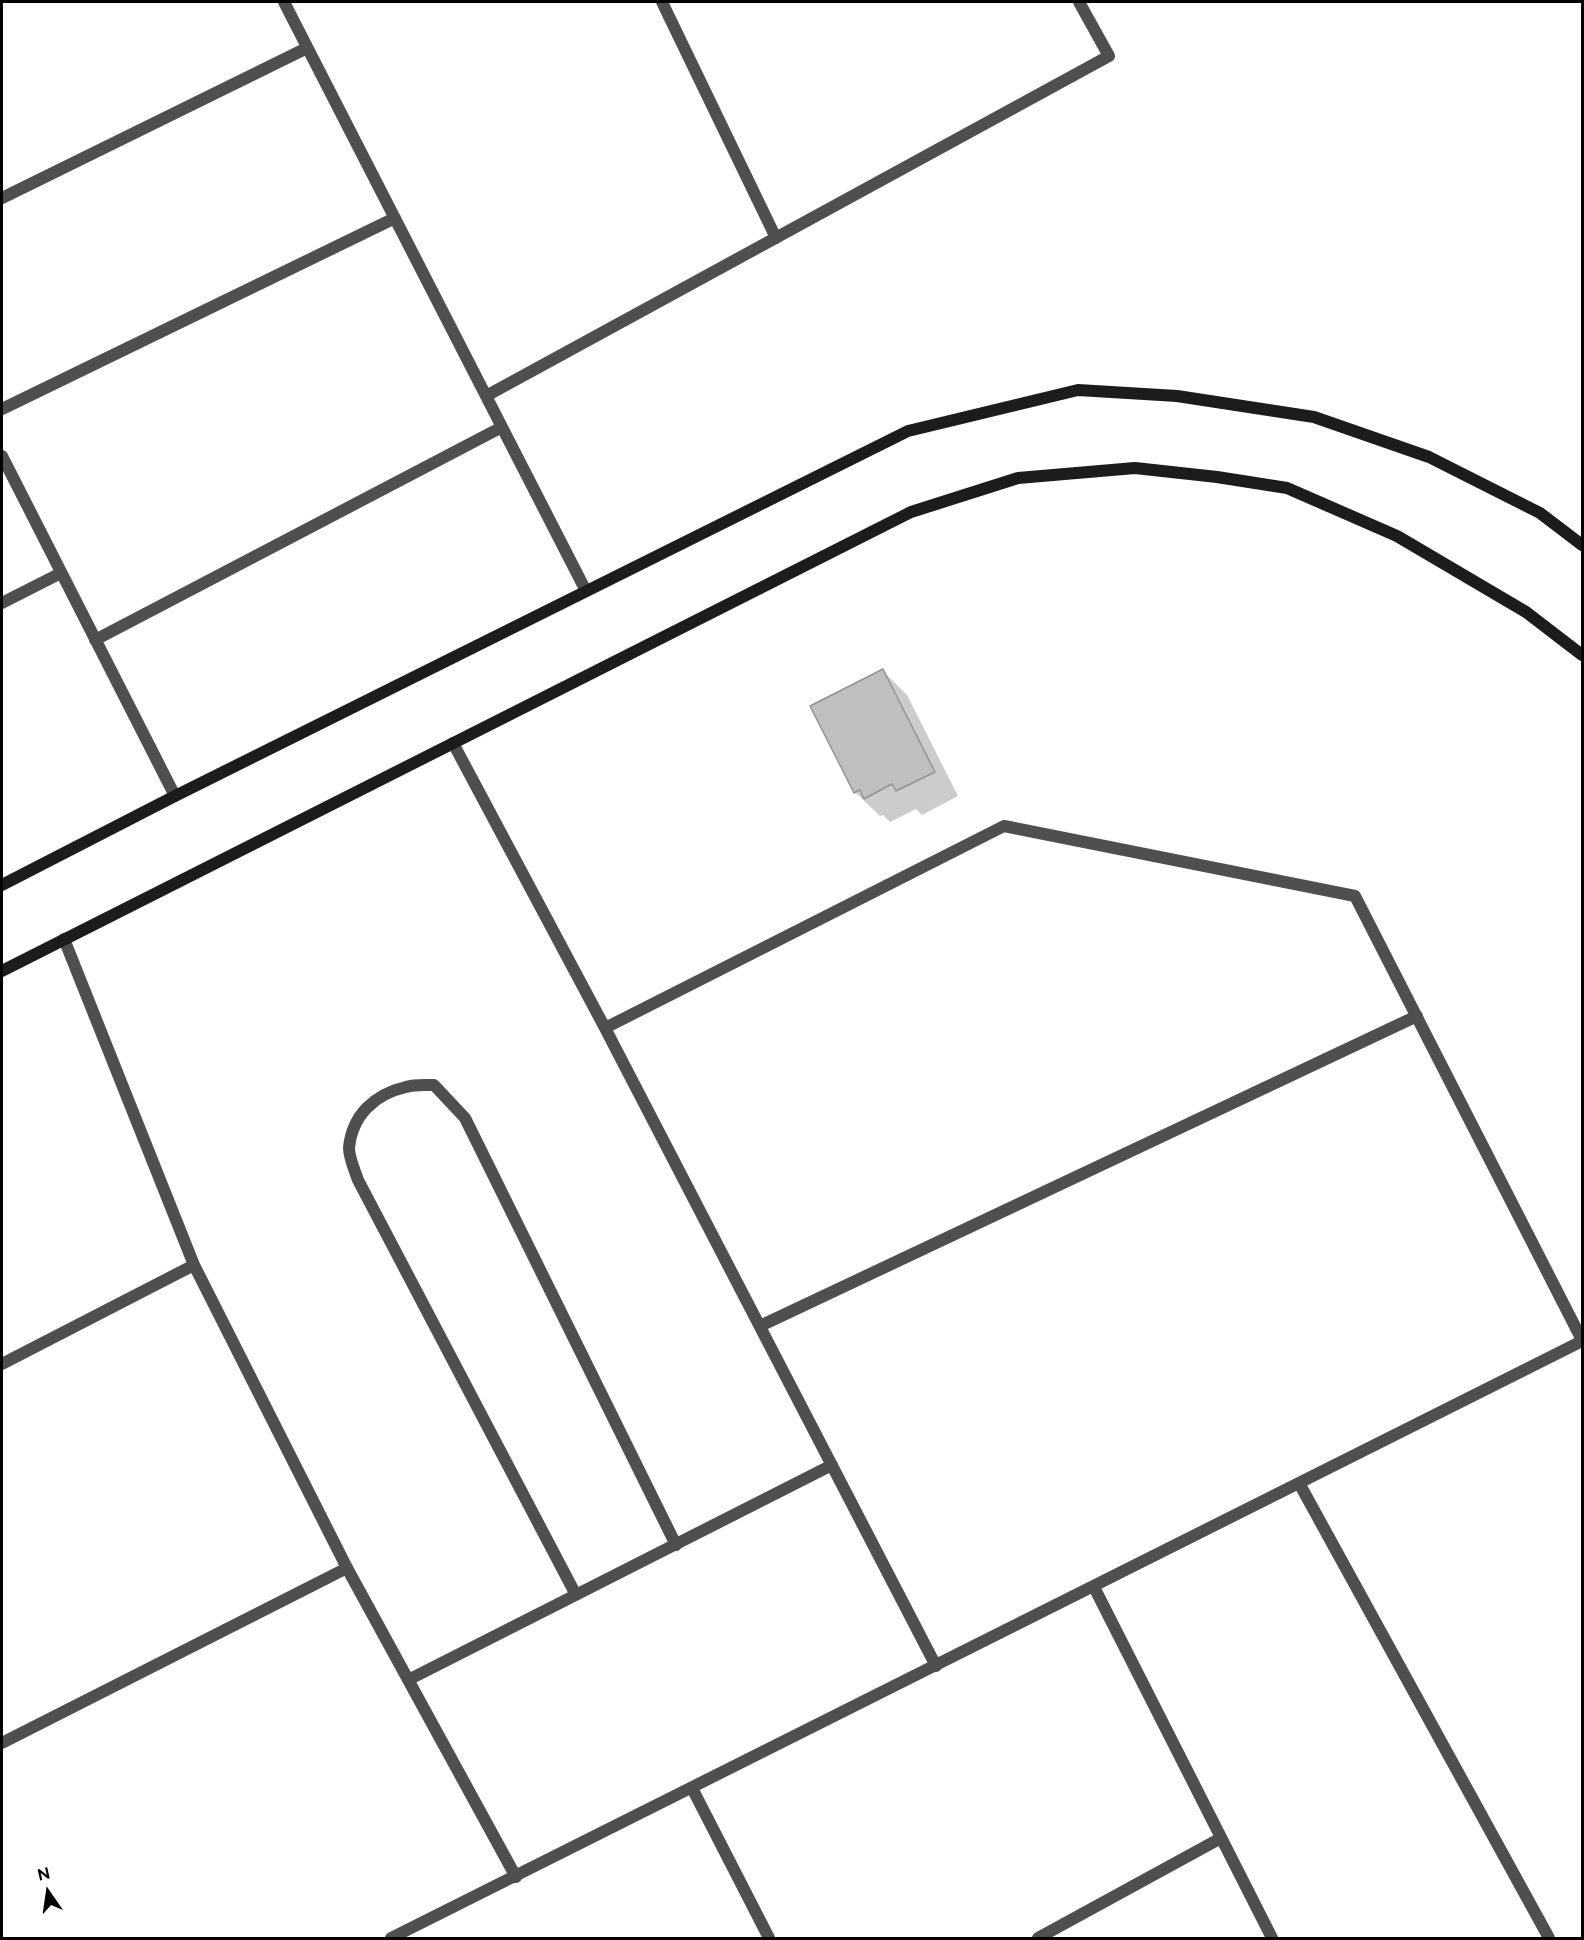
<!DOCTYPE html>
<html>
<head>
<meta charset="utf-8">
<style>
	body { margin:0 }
	#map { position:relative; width:1584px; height:1940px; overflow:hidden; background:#fff; font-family:Raleway,sans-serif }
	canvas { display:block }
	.frame { position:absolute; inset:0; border:3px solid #000; pointer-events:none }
	.north { position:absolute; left:18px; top:1862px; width:60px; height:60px; -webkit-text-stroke:4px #fff; paint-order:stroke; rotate:347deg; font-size:16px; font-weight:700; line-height:24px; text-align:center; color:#000 }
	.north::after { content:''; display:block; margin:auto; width:21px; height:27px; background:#000; clip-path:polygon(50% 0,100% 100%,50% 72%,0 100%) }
</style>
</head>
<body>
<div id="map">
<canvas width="1584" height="1940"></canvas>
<div class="frame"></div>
<div class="north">N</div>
</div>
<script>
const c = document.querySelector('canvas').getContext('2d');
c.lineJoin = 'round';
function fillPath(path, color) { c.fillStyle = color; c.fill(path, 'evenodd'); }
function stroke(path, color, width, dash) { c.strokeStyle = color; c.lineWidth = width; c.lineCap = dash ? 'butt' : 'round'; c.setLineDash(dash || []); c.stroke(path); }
fillPath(new Path2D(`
	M883,671L907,695L958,796L922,815L916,809L890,822L883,815L880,816L855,792Z`), '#0003');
const building = new Path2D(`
	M883,669L935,772L896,791L892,784L864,799L860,790L854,793L810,706Z`);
fillPath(building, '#bfbfbf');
stroke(building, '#939393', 1.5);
stroke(new Path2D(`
	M284,2L586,591
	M662,2L776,238
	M2,198L307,48
	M486,396L1109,56L1079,2
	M2,409L395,218
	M2,456L175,796
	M2,603L61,573
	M95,640L502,427
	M453,743L605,1028
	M64,939L194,1265
	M760,1326L1417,1016
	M2,1364L194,1265L347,1568L516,1877
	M1299,1483L1549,1938
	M1094,1587L1272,1938
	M576,1595L358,1180C355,1171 349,1158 349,1148C352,1115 375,1094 406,1087C415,1084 425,1085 434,1085L465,1118L676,1545
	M936,1666L605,1028L1004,826L1355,896L1582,1340
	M408,1680L832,1465
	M2,1743L347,1568
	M692,1788L769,1938
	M391,1938L1582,1341
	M1038,1938L1221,1838`), '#4f4f4f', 12);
stroke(new Path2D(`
	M2,885L175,796L908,431L1078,390L1177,396L1314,417L1429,457L1540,513L1582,545
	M2,971L911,512L1018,478L1135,468L1217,477L1287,488L1397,536L1526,612L1582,655`), '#1c1c1c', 12);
</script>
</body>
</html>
